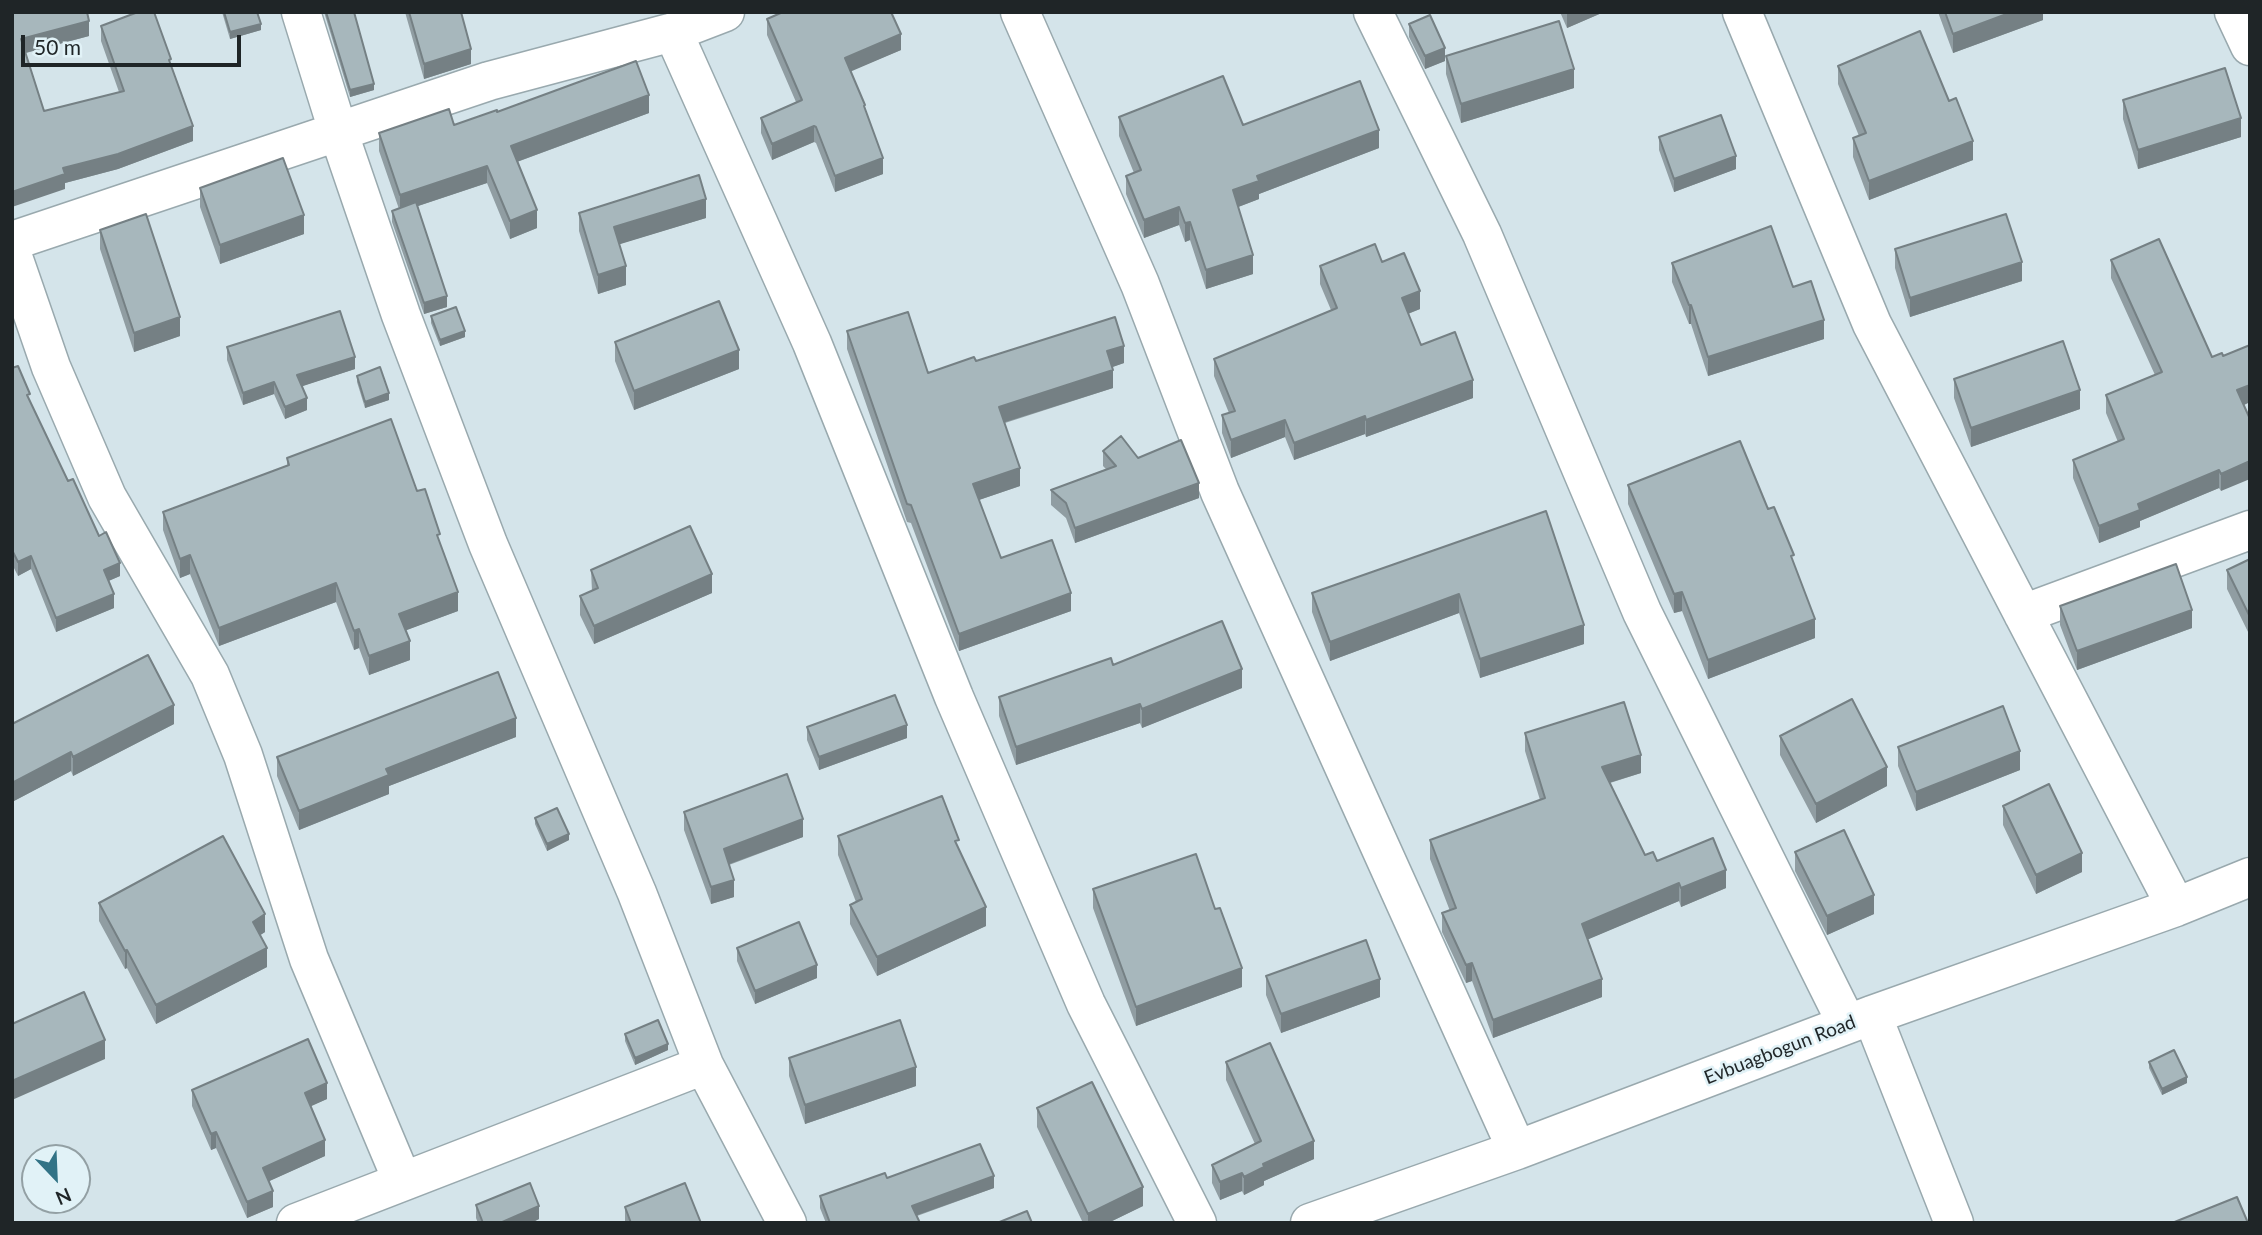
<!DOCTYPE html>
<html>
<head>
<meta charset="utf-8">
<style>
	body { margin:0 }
	#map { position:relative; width:2262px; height:1235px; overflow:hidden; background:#d4e4ea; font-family:Lato,sans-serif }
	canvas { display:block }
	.frame { position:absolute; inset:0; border:14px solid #1f2527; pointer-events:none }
	.north { position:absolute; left:21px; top:1144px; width:70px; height:70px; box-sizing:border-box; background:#e1f2f7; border:2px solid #93a0a4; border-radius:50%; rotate:157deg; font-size:19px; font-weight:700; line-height:28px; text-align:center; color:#1f2527 }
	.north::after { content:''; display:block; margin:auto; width:24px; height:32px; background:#327386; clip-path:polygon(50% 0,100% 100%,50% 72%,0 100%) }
	.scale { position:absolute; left:21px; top:35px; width:220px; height:32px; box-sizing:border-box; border:4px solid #1f2527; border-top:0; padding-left:9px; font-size:21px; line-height:24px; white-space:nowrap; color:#1f2527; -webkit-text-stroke:5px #e1f2f7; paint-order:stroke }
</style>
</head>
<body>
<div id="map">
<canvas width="2262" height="1235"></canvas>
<div class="frame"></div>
<div class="north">N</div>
<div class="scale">50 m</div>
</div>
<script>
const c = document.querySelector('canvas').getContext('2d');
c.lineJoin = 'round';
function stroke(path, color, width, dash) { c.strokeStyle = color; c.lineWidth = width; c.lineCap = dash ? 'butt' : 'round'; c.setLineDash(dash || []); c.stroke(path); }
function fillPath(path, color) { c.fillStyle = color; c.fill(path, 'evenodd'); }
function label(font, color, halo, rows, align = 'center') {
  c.font = font + ' Lato,sans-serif'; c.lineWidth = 5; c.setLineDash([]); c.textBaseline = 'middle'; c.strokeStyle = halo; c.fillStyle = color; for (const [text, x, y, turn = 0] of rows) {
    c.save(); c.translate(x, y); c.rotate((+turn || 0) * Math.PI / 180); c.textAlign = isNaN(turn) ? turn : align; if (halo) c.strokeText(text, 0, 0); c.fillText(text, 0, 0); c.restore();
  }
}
const minor = new Path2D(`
	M301,12L338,131L401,315L488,544L637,893L704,1065L787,1223
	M1020,12L1140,284L1220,492L1517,1150
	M1373,12L1482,234L1642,612L1847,1024
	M1742,12L1872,324L2176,907
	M2234,12L2250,46
	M673,32L812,343L954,697L1086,1004L1197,1223
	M12,241L489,81L673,32L725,12
	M12,254L51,367L107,497L210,675L243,755L309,959L402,1180
	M2023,614L2250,530
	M1872,1015L1954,1223
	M296,1223L704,1065
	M1310,1223L1517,1150L1872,1015L2176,907L2250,877`);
stroke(minor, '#99a9ae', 41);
stroke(minor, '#fff', 38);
fillPath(new Path2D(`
	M12,12L89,36L26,53L44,111L119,92L101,41V26L171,67L193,141L118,169L65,183V189Z
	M222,12H257L261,30L230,39Z
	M324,12H354L374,90L350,97Z
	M405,12H461L471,64L424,79Z
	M1560,12H1604L1567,28Z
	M1938,12H2043V20L1953,53Z
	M767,19L901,50L850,71L865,111L883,174L835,192L816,143L814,142L772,160L761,133V118L796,102L767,35Z
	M1409,24L1445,61L1425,69L1409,37Z
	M1446,56L1574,88L1461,123L1446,74Z
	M1838,66L1973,160L1869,200L1853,157V138L1859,136L1838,84Z
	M2123,100L2241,137L2138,169L2123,119Z
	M497,112L649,113L517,162L537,228L510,239L487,183L418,206L447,307L424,314L392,222V211L399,209L379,151V133L454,125Z
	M1119,117L1243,125L1379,148L1259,194V199L1238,207L1253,274L1206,289L1190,240L1185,242L1179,225L1144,238L1126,194V176L1134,173L1119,136Z
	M1659,137L1736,169L1674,192L1659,150Z
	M200,188L304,234L220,264L200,207Z
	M579,213L706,218L619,244L626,285L598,294L579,231Z
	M100,230L180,336L134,352L100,249Z
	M1895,249L2022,281L1910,317L1895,268Z
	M2111,260L2212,357L2223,356L2250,345V402L2244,405L2221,491L2219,488L2140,521V527L2099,543L2073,478V460L2118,442L2106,413V395L2155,375L2111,278Z
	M1382,262L1420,309L1408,314L1421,345L1473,398L1366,437L1365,434L1294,460L1285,437L1231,458L1222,433V415L1229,413L1214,376V359L1331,310L1320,284V266Z
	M1672,263L1793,287L1824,339L1708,376L1691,324H1689L1672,282Z
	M431,316L465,337L440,346L431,323Z
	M847,331L928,373L976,361L1124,363L1112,367L1113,388L1005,423L1020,486L979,500L1001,558L1071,611L959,651L911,523L907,522L847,349Z
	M615,342L739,369L634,410L615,361Z
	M227,347L355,369L302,386L307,410L285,419L274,394L243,405L227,360Z
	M12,368L30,402L68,481L99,536L120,576L108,581L114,608L56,632L31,569L18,576L12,564Z
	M357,376L389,400L365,408L357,382Z
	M1954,379L2080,409L1971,447L1954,398Z
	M1103,451L1138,458L1199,498L1075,543L1066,518L1051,505V490L1106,469L1103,466Z
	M287,458L417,491L440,543L458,611L406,630L410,660L369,675L359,648L354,650L336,602L219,646L190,574L180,578L163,530V512L287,466Z
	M1628,485L1768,509L1794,563L1815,638L1708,679L1682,611L1674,613L1628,504Z
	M1546,511L1584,644L1480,678L1459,613L1330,661L1312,612V593Z
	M2250,559V636L2227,589V570Z
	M591,570L712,593L594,644L580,615V596L592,591Z
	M2060,606L2192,628L2077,670L2060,625Z
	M1113,665L1242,688L1142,728L1140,723L1016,765L999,716V697Z
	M12,724H174L73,776L71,771L12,802Z
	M807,727L907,738L819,770L807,740Z
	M1525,733L1641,773L1610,783L1645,855L1657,861L1726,888L1681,907L1679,901L1588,939L1602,997L1493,1038L1472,981L1466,983L1442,932V913L1450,911L1430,859V840L1540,800L1525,751Z
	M1780,736L1887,786L1816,823L1780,755Z
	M516,737L389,786V794L299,830L277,776V757Z
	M1898,747L2020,770L1916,811L1898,766Z
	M2003,806L2082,872L2036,894L2003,825Z
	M684,812L803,837L729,865L734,897L711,904L684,830Z
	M535,818L569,840L547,851L535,824Z
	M838,836L959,850L986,926L877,976L850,924V905L856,902L838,855Z
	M1795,852L1874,914L1827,935L1795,871Z
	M1093,889L1242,987L1136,1026L1093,908Z
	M99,903L265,932L260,935L267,967L156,1024L127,968L125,969L99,921Z
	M737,948L817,978L755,1004L737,961Z
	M1266,976L1380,997L1281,1033L1266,995Z
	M625,1034L668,1050L635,1065L625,1041Z
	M789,1058L916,1086L805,1124L789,1076Z
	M1226,1062L1314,1159L1264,1181V1185L1244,1195L1242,1191L1220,1200L1212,1183V1165L1255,1144L1226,1080Z
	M2149,1062L2187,1083L2162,1095L2149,1068Z
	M192,1090L327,1099L310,1106L325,1156L269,1181L273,1207L247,1218L216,1148L211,1150L192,1106Z
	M1037,1108L1143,1206L1108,1223H1083L1037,1127Z
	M887,1178L994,1188L917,1216L920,1223H826L820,1208V1196Z
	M476,1205L539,1219L531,1223H478L476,1218Z
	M625,1207L701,1223H625Z`), '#909da2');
fillPath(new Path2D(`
	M1567,12H1604L1567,28Z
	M2012,12H2043V20L1953,53V34Z
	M89,21V36L21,54V39Z
	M261,24V30L230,39V32Z
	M901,34V50L845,74V58Z
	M1445,48V61L1425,69V56Z
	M471,49V64L424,79V64Z
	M1574,69V88L1461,123V104Z
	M374,84V90L350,97V90Z
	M649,95V113L511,164V146Z
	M2241,118V137L2138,169V150Z
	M193,126V141L118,169L65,183V189L12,207V192L63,168Z
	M814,126V142L772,160V144Z
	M1379,130V148L1259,194V199L1233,209V190L1257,176Z
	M1973,141V160L1869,200V181Z
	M1736,156V169L1674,192V179Z
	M883,158V174L835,192V176Z
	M487,166V183L400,212V195Z
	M706,199V218L614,246V227Z
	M1179,207V225L1144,238V220Z
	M537,210V228L510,239V221Z
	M304,215V234L220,264V245Z
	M1190,222V240L1185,242V223Z
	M1253,255V274L1206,289V270Z
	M2022,262V281L1910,317V298Z
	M626,266V285L598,294V275Z
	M1420,291V309L1402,316V298Z
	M447,296V307L424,314V303Z
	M1689,305H1691V324H1689Z
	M180,317V336L134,352V333Z
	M1824,320V339L1708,376V357Z
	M465,331V337L440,346V340Z
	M1124,346V363L1107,369V351Z
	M739,350V369L634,410V391Z
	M355,357V369L297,388V375Z
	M1113,370V388L999,424V407Z
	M1473,380V398L1366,437V420Z
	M274,382V394L243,405V393Z
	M2250,385V402L2237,408V390Z
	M2080,390V409L1971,447V428Z
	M389,393V400L365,408V402Z
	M307,398V410L285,419V407Z
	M1365,416V434L1294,460V443Z
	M1285,420V437L1231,458V440Z
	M2250,461V479L2221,491V474Z
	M1020,468V486L973,502V484Z
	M2219,470V488L2140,521V527L2099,543V526L2138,504Z
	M1199,483V498L1075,543V528Z
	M190,555V574L180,578V559Z
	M31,556V569L18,576V562Z
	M120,563V576L104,583V570Z
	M712,574V593L594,644V626Z
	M336,583V602L219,646V628Z
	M458,592V611L399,633V614Z
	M1682,592V611L1674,613V594Z
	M1071,593V611L959,651V634Z
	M114,594V608L56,632V618Z
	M1459,594V613L1330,661V642Z
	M2192,610V628L2077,670V651Z
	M1815,619V638L1708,679V660Z
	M1584,625V644L1480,678V659Z
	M359,629V648L354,650V631Z
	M410,641V660L369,675V656Z
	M1242,669V688L1142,728V709Z
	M1140,704V723L1016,765V747Z
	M174,705V724L73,776V757Z
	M516,718V737L389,786V794L299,830V811L386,769Z
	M907,725V738L819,770V757Z
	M2020,751V770L1916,811V792Z
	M71,752V771L12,802V783Z
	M1641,755V773L1602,785V767Z
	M1887,767V786L1816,823V804Z
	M803,819V837L724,866V849Z
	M569,834V840L547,851V844Z
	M2082,853V872L2036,894V875Z
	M1726,870V888L1681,907V888Z
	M734,880V897L711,904V887Z
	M1679,883V901L1582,942V924Z
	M1874,895V914L1827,935V916Z
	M986,907V926L877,976V957Z
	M265,914V932L253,940V922Z
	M267,948V967L156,1024V1005Z
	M127,950V968L125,969V951Z
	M1472,963V981L1466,983V965Z
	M817,965V978L755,1004V991Z
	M1242,968V987L1136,1026V1007Z
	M1380,979V997L1281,1033V1014Z
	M1602,979V997L1493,1038V1020Z
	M105,1040V1059L12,1100V1081Z
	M668,1044V1050L635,1065V1058Z
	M916,1067V1086L805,1124V1105Z
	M2187,1077V1083L2162,1095V1089Z
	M327,1083V1099L305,1109V1093Z
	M216,1132V1148L211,1150V1134Z
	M325,1140V1156L263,1184V1168Z
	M1314,1141V1159L1264,1181V1185L1244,1195V1177L1263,1164Z
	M1242,1173V1191L1220,1200V1182Z
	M994,1176V1188L912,1217V1206Z
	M1143,1187V1206L1108,1223H1088V1214Z
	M273,1191V1207L247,1218V1202Z
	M539,1206V1219L531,1223H500Z`), '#758084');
const building = new Path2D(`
	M12,12H87L89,21L21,39L44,111L124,91L101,26L138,12H154L171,59L169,60L193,126L118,154L63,168L65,174L12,192Z
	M224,12H257L261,24L230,32Z
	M326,12H354L374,84L350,90Z
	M409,12H461L471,49L424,64Z
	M783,12H891L901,34L845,58L865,105L864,106L883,158L835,176L816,127L814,126L772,144L761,118L802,100L767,19Z
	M1945,12H2012L1953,34Z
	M1430,15L1445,48L1425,56L1409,24Z
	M1559,21L1574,69L1461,104L1446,56Z
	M1920,31L1949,101L1956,98L1973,141L1869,181L1853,138L1866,133L1838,66Z
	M636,61L649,95L511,146L537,210L510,221L487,166L400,195L379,133L449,109L454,125L497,110V112Z
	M2225,68L2241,118L2138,150L2123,100Z
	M1223,76L1243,125L1360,81L1379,130L1257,176L1259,181L1233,190L1253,255L1206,270L1190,222L1185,223L1179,207L1144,220L1126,176L1141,170L1119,117Z
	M1721,115L1736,156L1674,179L1659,137Z
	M283,158L304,215L220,245L200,188Z
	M699,175L706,199L614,227L626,266L598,275L579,213Z
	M416,202L447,296L424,303L392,211Z
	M146,214L180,317L134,333L100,230Z
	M2006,214L2022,262L1910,298L1895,249Z
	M1771,226L1793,287L1811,281L1824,320L1708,357L1691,305H1689L1672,263Z
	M2159,239L2212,357L2222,353L2223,356L2250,345V385L2237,390L2250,419V461L2221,474L2219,470L2138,504L2140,510L2099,526L2073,460L2124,439L2106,395L2162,372L2111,260Z
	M1375,244L1382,262L1404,253L1420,291L1402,298L1421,345L1455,332L1473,380L1366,420L1365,416L1294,443L1285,420L1231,440L1222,415L1235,411L1214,359L1337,308L1320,266Z
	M719,301L739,350L634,391L615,342Z
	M456,307L465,331L440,340L431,316Z
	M340,311L355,357L297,375L307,398L285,407L274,382L243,393L227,347Z
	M908,312L928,373L974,357L976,361L1115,317L1124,346L1107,351L1113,370L999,407L1020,468L973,484L1001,558L1052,540L1071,593L959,634L911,505L907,504L847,331Z
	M2063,341L2080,390L1971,428L1954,379Z
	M18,366L30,394L27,395L68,481L73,479L99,536L106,532L120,563L104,570L114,594L56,618L31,556L18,562L12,550V368Z
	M380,367L389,393L365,402L357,376Z
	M391,419L417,491L425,489L440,534L437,535L458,592L399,614L410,641L369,656L359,629L354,631L336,583L219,628L190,555L180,559L163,512L289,465L287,458Z
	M1121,436L1138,458L1181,440L1199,483L1075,528L1066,503L1051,490L1116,466L1103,451Z
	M1740,441L1768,509L1774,507L1794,555L1791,556L1815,619L1708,660L1682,592L1674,594L1628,485Z
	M1546,511L1584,625L1480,659L1459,594L1330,642L1312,593Z
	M690,526L712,574L594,626L580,596L598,588L591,570Z
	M2250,559V617L2227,570Z
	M2176,564L2192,610L2077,651L2060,606Z
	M1222,621L1242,669L1142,709L1140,704L1016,747L999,697L1111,658L1113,665Z
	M148,655L174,705L73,757L71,752L12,783V724Z
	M498,672L516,718L386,769L389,775L299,811L277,757Z
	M895,695L907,725L819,757L807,727Z
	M1852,699L1887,767L1816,804L1780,736Z
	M1624,702L1641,755L1602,767L1645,855L1653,852L1657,861L1713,838L1726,870L1681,888L1679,883L1582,924L1602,979L1493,1020L1472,963L1466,965L1442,913L1456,908L1430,840L1545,798L1525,733Z
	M2003,706L2020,751L1916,792L1898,747Z
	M787,774L803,819L724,849L734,880L711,887L684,812Z
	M2049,784L2082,853L2036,875L2003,806Z
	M942,796L959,840L955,841L986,907L877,957L850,905L862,899L838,836Z
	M557,808L569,834L547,844L535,818Z
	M1844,830L1874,895L1827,916L1795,852Z
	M223,836L265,914L253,922L267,948L156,1005L127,950L125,951L99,903Z
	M1196,854L1215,909L1220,908L1242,968L1136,1007L1093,889Z
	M799,922L817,965L755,991L737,948Z
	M1366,940L1380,979L1281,1014L1266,976Z
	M84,992L105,1040L12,1081V1024Z
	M658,1020L668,1044L635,1058L625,1034Z
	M900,1020L916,1067L805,1105L789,1058Z
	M308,1039L327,1083L305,1093L325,1140L263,1168L273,1191L247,1202L216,1132L211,1134L192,1090Z
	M1270,1043L1314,1141L1263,1164L1264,1167L1244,1177L1242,1173L1220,1182L1212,1165L1261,1141L1226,1062Z
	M2174,1050L2187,1077L2162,1089L2149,1062Z
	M1092,1082L1143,1187L1088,1214L1037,1108Z
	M980,1144L994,1176L912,1206L920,1223H830L820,1196L885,1173L887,1178Z
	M530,1183L539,1206L500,1223H483L476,1205Z
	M685,1183L701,1223H631L625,1207Z
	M2237,1197L2248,1223H2172Z
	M1027,1211L1032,1223H997Z`);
fillPath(building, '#a7b7bc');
stroke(building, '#758084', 2);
label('19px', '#1f2527', '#e1f2f7', [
	["Evbuagbogun Road",1780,1050,-21]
]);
</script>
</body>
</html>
